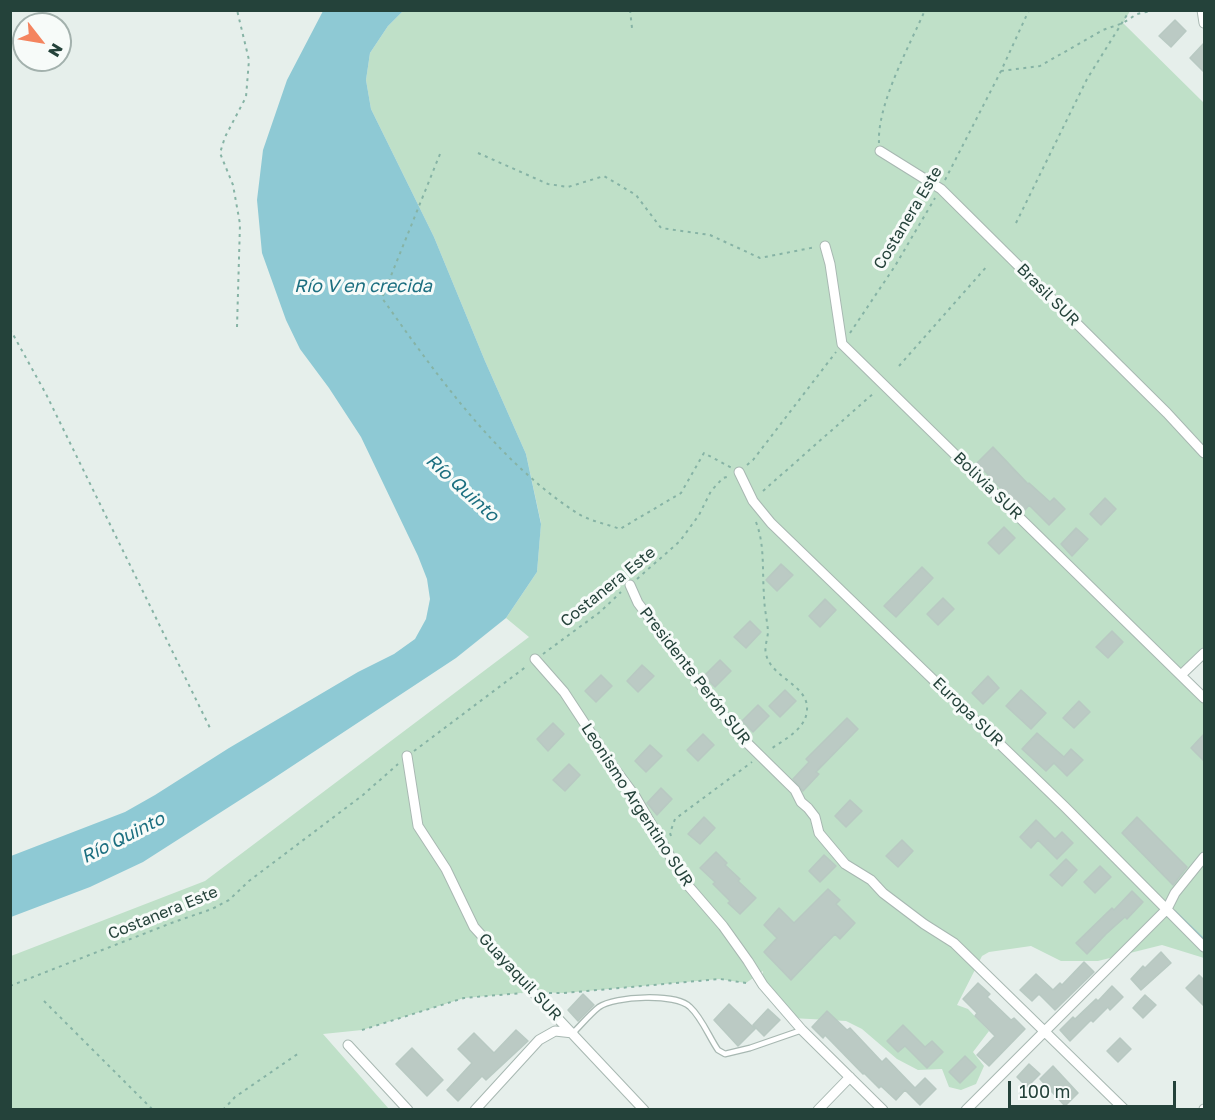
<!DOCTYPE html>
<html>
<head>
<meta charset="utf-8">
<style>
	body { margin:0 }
	#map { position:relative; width:1215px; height:1120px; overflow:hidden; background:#e6efeb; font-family:"Golos Text",sans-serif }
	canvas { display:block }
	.frame { position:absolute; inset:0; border:12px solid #24423a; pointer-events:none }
	.north { position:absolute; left:12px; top:12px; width:60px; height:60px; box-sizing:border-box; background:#f7fbf9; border:2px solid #a3b1ad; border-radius:50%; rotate:121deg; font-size:16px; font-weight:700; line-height:24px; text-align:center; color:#24423a }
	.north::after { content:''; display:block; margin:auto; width:21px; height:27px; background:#f4845f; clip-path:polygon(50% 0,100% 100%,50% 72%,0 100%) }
	.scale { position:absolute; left:1008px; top:1081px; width:168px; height:27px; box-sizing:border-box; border:3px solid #24423a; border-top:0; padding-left:8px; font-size:18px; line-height:21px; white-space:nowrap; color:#24423a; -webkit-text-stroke:4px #f7fbf9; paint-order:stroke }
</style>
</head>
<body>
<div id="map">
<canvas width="1215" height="1120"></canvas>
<div class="frame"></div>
<div class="north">N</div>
<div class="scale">100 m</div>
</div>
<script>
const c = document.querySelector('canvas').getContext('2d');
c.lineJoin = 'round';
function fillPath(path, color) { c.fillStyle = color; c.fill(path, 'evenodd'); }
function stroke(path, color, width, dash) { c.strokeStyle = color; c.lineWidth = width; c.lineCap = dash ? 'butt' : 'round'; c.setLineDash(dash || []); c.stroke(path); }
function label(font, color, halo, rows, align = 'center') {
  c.font = font + ' "Golos Text",sans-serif'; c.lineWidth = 6; c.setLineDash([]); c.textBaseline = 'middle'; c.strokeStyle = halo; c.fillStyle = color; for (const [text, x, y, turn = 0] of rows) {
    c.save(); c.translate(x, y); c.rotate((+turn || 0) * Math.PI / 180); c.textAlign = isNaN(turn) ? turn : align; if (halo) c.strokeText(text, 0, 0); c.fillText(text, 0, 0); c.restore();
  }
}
fillPath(new Path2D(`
	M403,11H1130L1123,23L1204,103V653L1183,674L1204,698V958L1162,945L1098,961H1061L1031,946L989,952L982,956L957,1005L968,1009L989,1031L973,1052L984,1066L976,1084L961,1090L949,1087L942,1069L918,1070L897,1059L862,1029L846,1021L792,1018L761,980L763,971L746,983L719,979L564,993L532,992L464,998L362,1030L323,1034L389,1109L11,1110V956L205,881L529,637L506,618L537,572L541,523L526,454L485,361L434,237L371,109L366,80L370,53L388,26Z`), '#bfe0c8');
fillPath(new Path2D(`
	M323,11H403L388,26L370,53L366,80L371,109L434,237L485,361L526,454L541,524L537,572L506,618L456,658L268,782L143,862L90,887L11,917V856L125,812L155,795L229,748L358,672L394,654L415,639L426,619L430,599L427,579L418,556L361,437L329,388L300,349L286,320L262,253L257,200L263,150L287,80Z`), '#8ec9d4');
stroke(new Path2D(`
	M1175,912L1204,940`), '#8ec9d4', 3);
const building = new Path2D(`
	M1175,20L1186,31L1171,47L1159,36Z
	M1204,43V72L1190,58Z
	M993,447L1028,484L1029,483L1050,502L1054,498L1065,509L1049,525L1029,505L1025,510L1006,491L1005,493L977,463Z
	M1105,498L1116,509L1101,525L1090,514Z
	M1004,527L1015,538L999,554L988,543Z
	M1076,528L1088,539L1072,556L1061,544Z
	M781,564L793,575L777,591L766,580Z
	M922,567L933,578L896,617L884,606Z
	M943,598L954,609L938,625L927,614Z
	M825,599L836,610L820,627L809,616Z
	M750,621L761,632L746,648L734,637Z
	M1112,631L1123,642L1108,658L1096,647Z
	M720,660L731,671L715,687L704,676Z
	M642,665L654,676L638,692L627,681Z
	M601,675L612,686L596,702L585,691Z
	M988,676L999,688L983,704L972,693Z
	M785,690L796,701L780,717L769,706Z
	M1021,690L1046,713L1031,729L1006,706Z
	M1079,701L1090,712L1074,728L1063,718Z
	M758,705L769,716L753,732L742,721Z
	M847,718L858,729L816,772L819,774L803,791L793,779L809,762L806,759Z
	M553,723L564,734L548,751L537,739Z
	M1037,733L1064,757L1071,749L1083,760L1067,776L1054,763L1046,771L1022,749Z
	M703,734L714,745L698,761L687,750Z
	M1204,734V761L1191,748Z
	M650,745L662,756L646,772L635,761Z
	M569,764L580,775L565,791L553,780Z
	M661,788L672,799L657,815L647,803Z
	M850,800L862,811L846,827L835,816Z
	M704,817L715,828L700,844L688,834Z
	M1137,817L1187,867L1173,885L1122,833Z
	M1036,820L1055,839L1062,832L1073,843L1057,859L1038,840L1031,848L1020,837Z
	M902,840L913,851L898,867L886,856Z
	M716,852L727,863L725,865L740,879L738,881L756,898L740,914L728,903L730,901L713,884L715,882L700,868Z
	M824,855L836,866L820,882L809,871Z
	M1066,859L1077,870L1062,886L1050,875Z
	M1100,866L1111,877L1095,893L1084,882Z
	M828,889L840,900L836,904L855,923L840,939L835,934L791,980L764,952L777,938L764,925L779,908L794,923Z
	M1132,891L1143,902L1127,919L1125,917L1106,934L1087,954L1076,943L1112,908L1114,910Z
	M1161,952L1171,963L1141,990L1131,979L1143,966L1145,968Z
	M1084,962L1094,972L1055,1010L1039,994L1032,1001L1020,990L1036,974L1053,990L1060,983L1062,985Z
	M1199,975L1204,980V1006L1186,988Z
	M978,983L990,994L987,997L1011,1020L1014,1018L1025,1029L989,1066L977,1055L995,1036L975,1016L977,1013L963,999Z
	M1112,986L1123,997L1110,1010L1108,1007L1093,1022L1091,1020L1070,1041L1060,1030L1073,1017L1075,1019L1096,999L1098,1001Z
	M583,994L594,1005L578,1021L568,1010Z
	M1145,995L1156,1005L1143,1018L1133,1008Z
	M729,1004L755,1029L738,1046L714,1020Z
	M768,1009L780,1020L764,1036L753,1025Z
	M827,1011L847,1030L850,1028L882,1062L886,1058L915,1088L925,1078L936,1089L920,1105L905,1090L896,1100L881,1086L879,1088L864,1073L863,1074L825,1035L823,1038L812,1027Z
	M903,1025L925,1047L932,1041L943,1052L927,1068L905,1046L898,1052L887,1041Z
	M516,1030L528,1041L486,1080L482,1076L458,1101L447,1090L472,1063L458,1049L474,1033L494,1053Z
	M1120,1038L1131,1049L1118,1062L1107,1051Z
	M412,1048L443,1080L427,1096L396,1064Z
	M965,1056L976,1067L960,1083L949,1072Z
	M1029,1064L1040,1074L1027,1087L1017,1077Z
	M1053,1066L1078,1093L1065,1106L1040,1079Z`);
fillPath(building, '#bbcac4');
stroke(building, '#b8c9c2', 1.5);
const service = new Path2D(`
	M573,1033C581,1025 590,1014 599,1007C615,996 676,993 690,1007C702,1018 709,1037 718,1050L725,1054L750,1048L802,1030`);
const minor = new Path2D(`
	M1202,10L1204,23
	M880,151L941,189L1167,413L1204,453
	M825,246L830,264L842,344L1204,698
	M739,472L753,501L771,523L1065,807L1204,947
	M630,585L638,603L738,734L795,790L801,802L808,808L815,817L819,833L845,864L871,880L883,893L924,924L954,943L1125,1110
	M535,659L564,692L612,765L635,796L685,882L723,926L748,961L763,985L802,1030L883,1110
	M1181,675L1204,653
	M407,756L418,826L446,869L474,927L533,992L644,1110
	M348,1045L408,1110
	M475,1110L539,1040L555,1031L573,1033
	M818,1110L850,1077
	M966,1110L1167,909L1175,893L1204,857
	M1204,1110V1109`);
stroke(service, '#a8b8b2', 7);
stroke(minor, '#a8b8b2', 11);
stroke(new Path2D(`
	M630,10L632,28
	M1001,71L1040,66L1103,30L1123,23L1137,14L1156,10
	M879,143C877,104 909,47 925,10
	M478,153L548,184L568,187L604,176L636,195L661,228L710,235L760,258L816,247
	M440,154L382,298C436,374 498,462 577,513C589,521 607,524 620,529L681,493L704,453L732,468
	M945,180L1001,71L1029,10
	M1016,223L1087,79L1130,10
	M237,327L240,224L233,185L220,153L225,137L246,97L249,60L237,10
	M10,329L46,394L210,728
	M850,333L895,266L935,198
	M899,366L988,265
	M747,465L753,460L836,352
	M763,491L875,392
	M756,522C765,545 762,570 764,595C764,607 767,619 768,631C768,638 764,647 766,654C771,678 809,685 807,710C806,729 785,739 771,749
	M637,579L680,541L699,515L711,491L723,478L730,476
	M543,654L600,612L621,592
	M414,751L527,666
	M671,836L670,833L675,819L752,762
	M10,986L174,922L212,909L229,900L249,881L363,795L398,764
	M549,993H564L720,979L746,983
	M44,1001L153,1110
	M362,1030L464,998L522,993
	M223,1110L235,1097L299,1053`), '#86b3a5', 2, [3, 4.5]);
stroke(service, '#fff', 4.5);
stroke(minor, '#fff', 9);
label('16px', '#24423a', '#f7fbf9', [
	["Costanera Este",908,218,-59],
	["Brasil SUR",1048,295,45],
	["Bolivia SUR",988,486,44],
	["Costanera Este",608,587,-39],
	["Presidente Perón SUR",695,676,52],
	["Europa SUR",968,712,44],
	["Leonismo Argentino SUR",637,805,57],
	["Costanera Este",163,913,-22],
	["Guayaquil SUR",520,977,47]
]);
label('italic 18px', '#1c6f80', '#f7fbf9', [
	["Río V en crecida",363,286],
	["Río Quinto",462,488,42],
	["Río Quinto",123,838,-27]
]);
</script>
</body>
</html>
